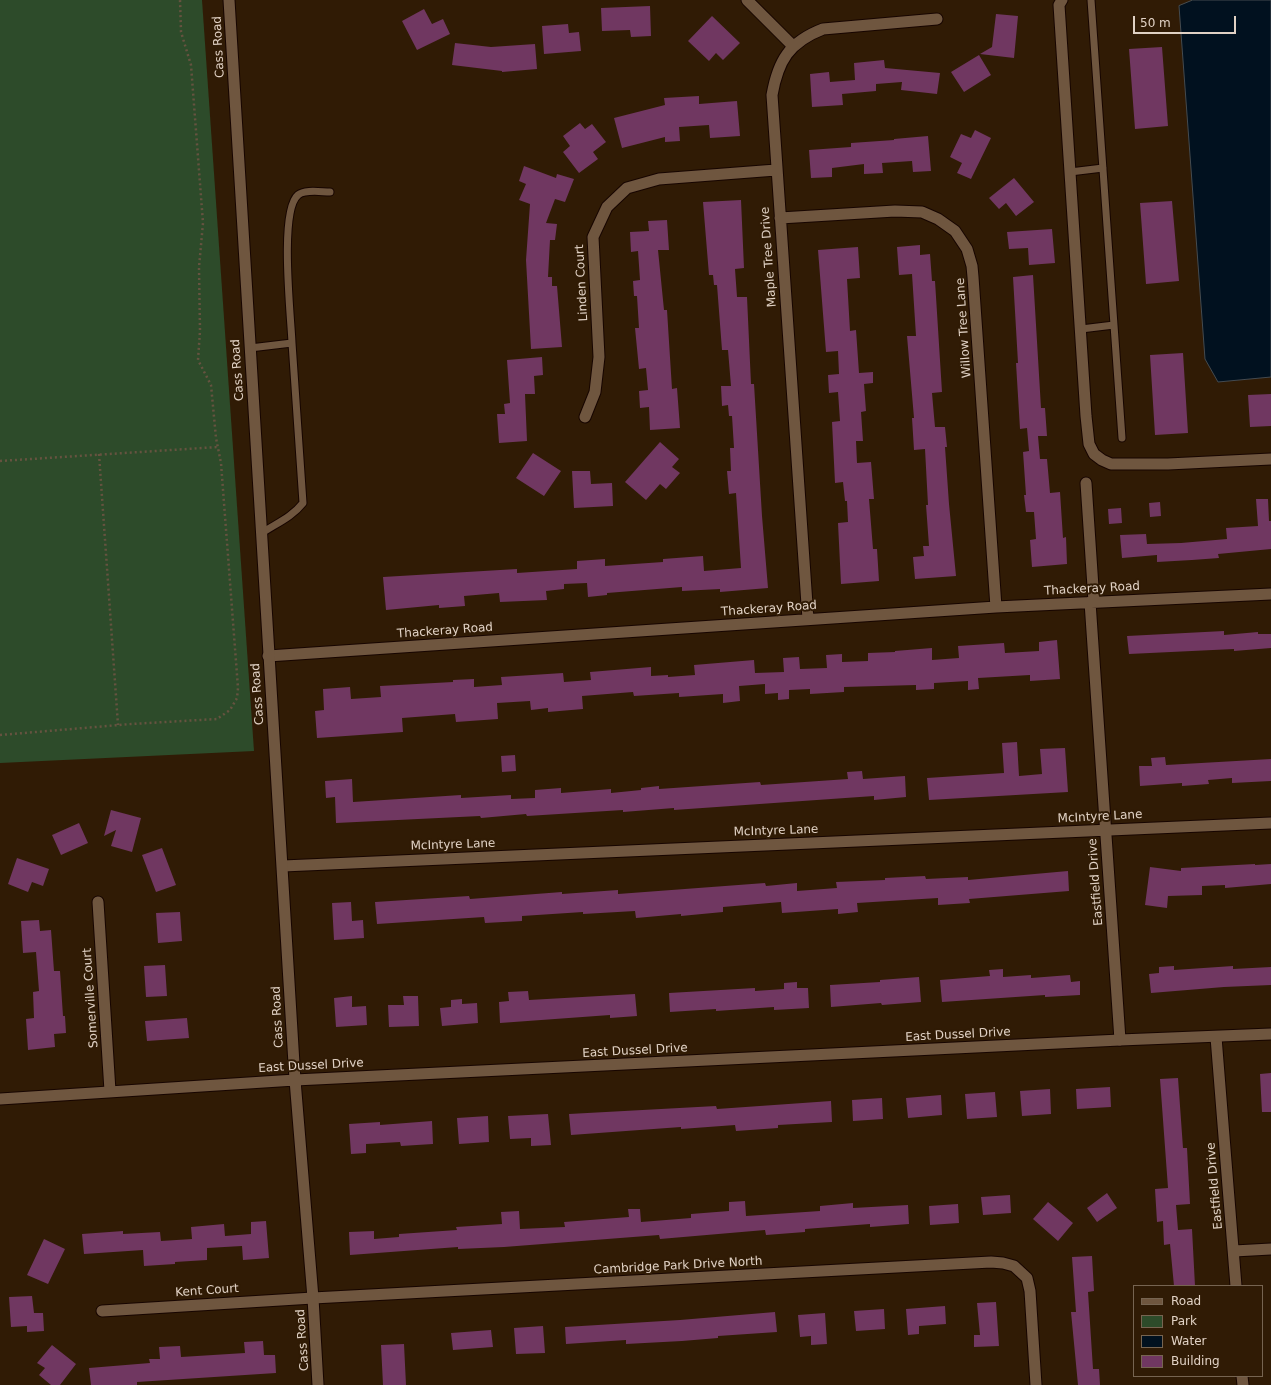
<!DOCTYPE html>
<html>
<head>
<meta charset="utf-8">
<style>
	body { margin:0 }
	#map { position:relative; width:1271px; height:1385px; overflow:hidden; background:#301b05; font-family:"DejaVu Sans",sans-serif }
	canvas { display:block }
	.legend { position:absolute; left:1133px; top:1285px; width:130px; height:92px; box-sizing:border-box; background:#301b05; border:1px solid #766451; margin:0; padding:5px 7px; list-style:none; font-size:12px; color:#e0d1c4 }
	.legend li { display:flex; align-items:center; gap:8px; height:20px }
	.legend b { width:20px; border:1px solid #766451 }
	.scale { position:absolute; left:1133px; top:16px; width:103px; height:18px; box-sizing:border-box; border:2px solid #e0d1c4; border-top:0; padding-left:5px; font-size:12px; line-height:14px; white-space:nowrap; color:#e0d1c4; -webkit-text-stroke:3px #301b05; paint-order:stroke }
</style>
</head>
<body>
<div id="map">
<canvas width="1271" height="1385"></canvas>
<ul class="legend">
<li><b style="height:5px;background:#6f563f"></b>Road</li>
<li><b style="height:11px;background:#2d4b2a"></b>Park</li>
<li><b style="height:11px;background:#01111f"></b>Water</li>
<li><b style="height:11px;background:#703761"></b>Building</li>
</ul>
<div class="scale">50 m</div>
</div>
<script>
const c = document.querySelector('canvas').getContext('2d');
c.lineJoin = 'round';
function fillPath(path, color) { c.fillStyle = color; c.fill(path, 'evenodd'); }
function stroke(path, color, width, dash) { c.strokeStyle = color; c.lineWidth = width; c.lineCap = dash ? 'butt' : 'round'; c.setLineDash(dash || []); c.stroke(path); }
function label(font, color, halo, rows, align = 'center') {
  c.font = font + ' "DejaVu Sans",sans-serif'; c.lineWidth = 4; c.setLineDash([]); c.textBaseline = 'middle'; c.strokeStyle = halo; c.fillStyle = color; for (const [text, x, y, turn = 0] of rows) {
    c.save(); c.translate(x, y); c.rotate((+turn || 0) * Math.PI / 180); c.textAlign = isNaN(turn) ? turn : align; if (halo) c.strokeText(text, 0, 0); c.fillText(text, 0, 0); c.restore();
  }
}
fillPath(new Path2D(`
	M0,0H202L254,751L0,763Z`), '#2d4b2a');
const water = new Path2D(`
	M1193,0H1271V377L1218,382L1205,359L1179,6Z`);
fillPath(water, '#01111f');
stroke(water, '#444b50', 1);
fillPath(new Path2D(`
	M650,6L651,36L631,37L630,30L602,31L601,8Z
	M424,9L432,24L443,19L450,34L417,50L402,21Z
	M996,14L1018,16L1014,58L980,54L992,47Z
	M712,16L740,43L723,60L716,53L709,61L688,41Z
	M568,24L569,33L579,32L581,51L544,54L542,26Z
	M455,43L491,47L535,44L537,69L502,72V71L452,65Z
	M1162,47L1168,126L1135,129L1129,49Z
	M979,55L991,75L964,92L951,72Z
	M884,60L885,68L940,73L937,94L901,90L902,82L876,84V91L842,94L843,105L812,107L810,74L829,72L830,82L855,80L854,63Z
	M699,96V104L737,101L740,136L710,138L709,125L679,127L680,141L665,142V137L622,148L614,118L665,105L664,98Z
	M580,123L585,129L592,124L606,142L593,152L598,159L579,173L563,152L570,146L563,136Z
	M975,130L991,138L971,179L957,173L962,163L950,157L961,134L971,138Z
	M928,136L931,171L913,172L912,161L882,163L883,173L864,174V164L832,168V177L811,178L809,150L851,147V143L894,140V139Z
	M524,166L556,178L557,174L574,179L565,202L555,199L546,223L557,224L555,240H550L548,277H552V286H557L562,347L531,349L526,260L530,204L519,200L526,184L519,181Z
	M1014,178L1034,202L1016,216L1006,203L999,209L989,198Z
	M741,200L744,268L735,269L737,297H747L751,384H754L762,516L768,588L720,592V589L682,591V587L607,593V595L588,597L587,583L564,584V589L546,591L547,600L500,602L499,593L464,596L465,606L439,608V605L386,610L383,577L517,569V573L577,569V561L605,559V566L663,562V559L703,556L704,571L741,568L736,493L729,494L727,471H731L730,448H734L732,416H729L728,405L722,406L721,386H731L728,350H722L717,285H714L713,275H709L703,202Z
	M1172,201L1179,281L1146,284L1140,203Z
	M667,220L669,250H658L664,310H667L672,389L677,388L680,428L650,430L649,407L640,408L639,391L648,390L646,368L639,369L635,328H639L637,296H634L633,281L640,280L638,251L631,252L630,232L649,231L648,221Z
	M1052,229L1055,263L1029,265L1028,248L1009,249L1007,232Z
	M920,245V255L930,254L932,281H935L942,392L932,393L934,416L935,427H945L947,447H945L949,504L956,576L915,579L913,557L924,556L923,546H929L926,505H928L925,449L914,450L912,418H914L907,336H916L912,274L899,275L897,247Z
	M858,247L860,278L847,279L850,331L856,330L859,373L873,372V383L864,384L866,411L861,412L863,441H856L857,463L871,462L874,499H869L873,549H877L879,581L841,584L838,523L848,522L847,501H845L843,482L835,483L832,422L840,421L838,392L829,393L828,375L839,374L838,351L826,352L818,250Z
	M1033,275L1041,408H1045L1047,436H1038L1040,459H1047L1050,493L1060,492L1063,538L1066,537L1067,564L1032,567L1030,540L1036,539L1034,512H1026L1024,495H1026L1023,452L1029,451L1027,428L1020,429L1016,363H1018L1013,277Z
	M1183,353L1188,433L1155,435L1150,355Z
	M542,357L543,375L534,376L535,394H525L527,441L499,443L497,414H505L504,404L510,403L507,360Z
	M1271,394V426L1250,427L1248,395Z
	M660,442L679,459L672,467L680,473L666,489L660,484L646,500L625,482Z
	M533,453L561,471L544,496L516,478Z
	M572,471H590L591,484L612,483L613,506L574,508Z
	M1256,499H1268L1269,521H1271V549L1218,554L1219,558L1192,560L1157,562V555L1122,558L1120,535L1146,534L1147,544L1181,543L1227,539L1226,528L1258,526Z
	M1160,502L1161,516L1150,517L1149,503Z
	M1121,508L1122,523L1109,524L1108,509Z
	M1224,631V635L1258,632V634H1271V648L1234,651V649L1129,654L1127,636Z
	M1057,640L1060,679L1030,681V675L978,678L979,689L968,690V681L934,683V689L916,690V685L844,687V692L810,694V689L789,690V699L778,700V693L765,694V684L739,686L740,701L723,703V694L679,697V693L634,696L633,692L582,696L583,709L548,712V708L531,710L530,701L497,703L498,719L456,722L455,714L402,718L403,732L317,738L315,711L324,710L323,689L350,687L351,699L381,697L380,686L453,682V680L474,679V687L502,685L501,677L563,673L564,682L591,680L590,672L651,667V676L668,675V677L695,675L694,665L754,660L755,673L784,672L783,658L799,657L800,669L827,668L826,655L842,654V662L868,661V653L895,652V651L932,648V660L959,658L958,646L1004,643L1005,653L1039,651V642Z
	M1017,742L1019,776L1042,774L1040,749L1065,748L1068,792L929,800L927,778L1004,773L1002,743Z
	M515,755L516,771L502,772L501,756Z
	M1165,757L1166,765L1271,759V781L1232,783V778L1208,780L1209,784L1182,786V783L1140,786L1139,766H1152L1151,758Z
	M862,771L863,779L905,776L906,797L874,800V796L674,810V808L623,812V810L527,816L526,814L481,818L480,816L336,823L335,797L326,798L325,781L352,779L353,802L461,795V798L511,795V799L535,798V790L561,788V793L611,789V793L641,790V788L659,786V789L760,782L761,785L848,779L847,772Z
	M111,810L141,818L132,852L111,846L116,830L104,836Z
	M79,823L88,843L61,855L52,835Z
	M162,848L176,885L156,892L142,855Z
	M17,858L49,869L43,886L32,882L28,892L8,884Z
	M1255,864V865L1271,864V884L1225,888V885L1202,886V895L1168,896L1167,908L1145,905L1150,867L1181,871V868Z
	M1068,871L1069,891L969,899L970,903L938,905V898L857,903L858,912L838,914V909L782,913L781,902L723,907V912L681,916V914L636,918L635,911L583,914V912L522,916V921L485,923L484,917L377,924L375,902L469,896L470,899L562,892V894L618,890V894L765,883L766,886L797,883V891L837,888L836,882L885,880V878L925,876L926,879L968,877V880Z
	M351,902L352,921L363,920L364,938L334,940L332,903Z
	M180,912L182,941L158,943L156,913Z
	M39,920L40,931L51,930L54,971H60L63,1016H65L66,1033L54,1034L55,1047L28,1050L26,1019L34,1018L33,992L39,991L36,952L23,953L21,921Z
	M165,965L167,996L146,997L144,966Z
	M1174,966V970L1233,966V969L1271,967V985L1224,987L1151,993L1149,974L1159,973V967Z
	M1003,969V977L1031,975V978L1070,975L1071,982L1080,981V995L1045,997V995L942,1002L940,980L990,976L989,970Z
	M919,977L921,1002L882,1005L881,1003L831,1007L830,985L880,982V980Z
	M797,982V988H808L809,1008L774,1010V1007L716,1011V1009L670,1012L669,993L755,988V991L784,989V983Z
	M528,991L529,1000L635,994L637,1016L610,1018V1015L500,1023L499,1002L509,1001L508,992Z
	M352,996V1007L366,1006L367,1025L336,1027L334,998Z
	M403,996H418L419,1026L389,1027L388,1005H404Z
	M462,999V1004L477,1003L478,1023L442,1026L440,1008L451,1007V1000Z
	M187,1018L189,1038L147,1041L145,1021Z
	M1271,1073V1112H1262L1260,1074Z
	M1178,1078L1183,1148H1187L1190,1204L1176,1205L1178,1230L1192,1229L1195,1286H1174L1170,1244L1164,1245L1163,1221L1157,1222L1155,1189L1168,1188L1160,1079Z
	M1110,1087L1111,1107L1077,1109L1076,1089Z
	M1050,1089L1051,1114L1022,1116L1020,1091Z
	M995,1092L997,1117L967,1119L965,1094Z
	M941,1095L942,1115L908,1118L906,1098Z
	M882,1098L883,1119L853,1121L852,1100Z
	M831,1101L832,1122L778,1125V1128L736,1131L735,1125L681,1129V1127L571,1135L569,1114L716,1106L717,1109Z
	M548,1114L551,1145L531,1146V1138L510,1139L508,1116Z
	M488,1116L489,1142L459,1144L457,1118Z
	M432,1121L433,1144L401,1146L400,1142L366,1144V1153L351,1154L349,1124L380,1122V1125Z
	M1107,1193L1117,1208L1097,1222L1087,1208Z
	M1010,1195L1011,1213L983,1215L981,1197Z
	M745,1201L746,1216L820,1211V1206L853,1203V1208L908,1205L909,1224L870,1227V1224L805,1229V1232L766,1235L765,1230L660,1239L659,1235L504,1247L458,1249V1247L350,1255L349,1232L374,1231V1239L399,1237V1234L457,1230L456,1227L502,1224L501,1212L519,1211L520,1229L565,1227L564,1222L629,1217L628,1209H640L641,1222L691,1218V1214L729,1211V1202Z
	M1048,1202L1073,1223L1058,1241L1033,1219Z
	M958,1204L959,1223L930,1225L929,1206Z
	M266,1221L269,1258L243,1260L242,1246L207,1248V1260L175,1262V1264L144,1266L143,1250L84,1254L82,1234L123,1231V1234L160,1232L161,1241L192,1239L191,1227L224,1224L225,1236L251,1234V1222Z
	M44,1239L65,1249L48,1284L27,1275Z
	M1092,1256L1094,1291L1088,1292L1093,1369H1099L1100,1385H1078L1071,1312H1076L1072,1257Z
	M32,1296L34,1313H43L44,1331L27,1332V1326L11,1327L9,1297Z
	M996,1302L999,1346L974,1347V1335H980L977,1303Z
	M945,1306L946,1324L919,1326V1334L908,1335L906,1309Z
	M884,1309L885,1329L856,1331L854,1311Z
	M775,1312L777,1332L718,1336V1338L682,1341L626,1344V1340L566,1344L565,1327L680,1320Z
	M825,1313L827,1344L811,1345V1336L800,1337L798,1315Z
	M543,1326L545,1353L516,1354L514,1328Z
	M491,1330L493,1347L453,1350L451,1333Z
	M263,1341L264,1355H275L276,1373L137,1382V1385H91L89,1368L150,1363L149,1359H160L159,1347L180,1346L181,1357L245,1353L244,1342Z
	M404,1344L406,1385H383L381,1345Z
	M52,1345L76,1364L60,1385H51L39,1375L45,1368L37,1363Z`), '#703761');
const service = new Path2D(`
	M1070,172L1103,168
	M1114,325L1122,438
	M1081,329L1114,325L1091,0
	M292,343C291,317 279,211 298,195C305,189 321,192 330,192
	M250,348L292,343L303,503C292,517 277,523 262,533`);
const minor = new Path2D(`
	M747,0L793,46
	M1062,0L1059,5C1067,142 1078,279 1086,416L1089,444L1094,454L1102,460L1111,464H1168L1271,459
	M780,218L895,211L922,212L938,219L955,231L967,249L972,266L973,277L996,607
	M585,417L595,392L599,357L593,237L607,207L627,188L659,179L776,170
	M1086,483L1094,602
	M1090,602L1120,1040
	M808,619L772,95C778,61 789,42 823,29L937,19
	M268,656L996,607L1271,594
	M283,866L1271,823
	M98,902L110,1091
	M1216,1037L1236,1286
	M1234,1251L1271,1249
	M102,1311L313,1298L991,1262L1003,1263L1014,1266L1027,1278L1030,1291L1036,1385
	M1242,1376L1243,1385`);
const tertiary = new Path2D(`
	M229,0L295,1080L313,1298L318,1385
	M0,1099L295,1080L1120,1040L1271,1034`);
stroke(service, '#170500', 9);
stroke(minor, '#170500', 13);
stroke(tertiary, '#170500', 13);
stroke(new Path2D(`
	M99,454L118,725
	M0,461L218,447
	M0,735L131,724L217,719L230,710L237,698L238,688L221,463L216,438L211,385L198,360L200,331L199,267L203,223L191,65L181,32L180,0`), '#665340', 2.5, [2, 3]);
stroke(service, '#6f563f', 7);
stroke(minor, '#6f563f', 11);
stroke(tertiary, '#6f563f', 11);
label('12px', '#e0d1c4', '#301b05', [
	["Cass Road",219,47,-93],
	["Maple Tree Drive",769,257,-94],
	["Linden Court",582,283,-93],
	["Willow Tree Lane",964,328,-94],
	["Cass Road",238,370,-94],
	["Thackeray Road",1092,589,-3],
	["Thackeray Road",769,609,-4],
	["Thackeray Road",445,631,-4],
	["Cass Road",258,694,-94],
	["McIntyre Lane",1100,817,-3],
	["McIntyre Lane",776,831,-2],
	["McIntyre Lane",453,845,-2],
	["Eastfield Drive",1096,882,-94],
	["Somerville Court",91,998,-94],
	["Cass Road",278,1017,-93],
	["East Dussel Drive",958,1035,-3],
	["East Dussel Drive",635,1051,-3],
	["East Dussel Drive",311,1066,-3],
	["Eastfield Drive",1215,1186,-95],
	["Cambridge Park Drive North",678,1266,-3],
	["Kent Court",207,1291,-4],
	["Cass Road",303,1340,-94]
]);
</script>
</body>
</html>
